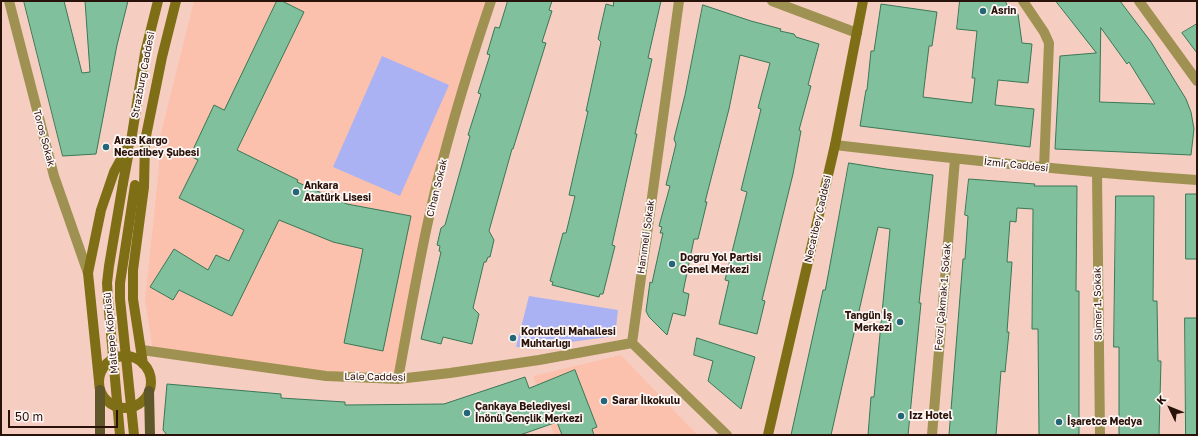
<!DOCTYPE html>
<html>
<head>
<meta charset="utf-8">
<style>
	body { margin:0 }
	#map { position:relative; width:1198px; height:436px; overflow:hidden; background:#f6cec1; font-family:"Golos Text",sans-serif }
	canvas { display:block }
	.frame { position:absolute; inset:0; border:2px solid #29120a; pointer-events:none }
	.north { position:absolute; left:1150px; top:388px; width:40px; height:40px; -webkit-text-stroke:3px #fef7f5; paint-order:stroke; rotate:313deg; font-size:11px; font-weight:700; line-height:16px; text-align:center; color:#29120a }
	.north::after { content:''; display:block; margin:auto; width:14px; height:18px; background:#29120a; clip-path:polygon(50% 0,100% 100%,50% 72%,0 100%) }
	.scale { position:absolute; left:8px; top:410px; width:110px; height:18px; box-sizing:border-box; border:2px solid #29120a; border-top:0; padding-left:5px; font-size:12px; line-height:14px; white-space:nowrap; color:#29120a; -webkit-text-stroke:3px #fef7f5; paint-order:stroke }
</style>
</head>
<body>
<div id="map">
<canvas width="1198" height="436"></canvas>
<div class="frame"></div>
<div class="north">K</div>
<div class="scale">50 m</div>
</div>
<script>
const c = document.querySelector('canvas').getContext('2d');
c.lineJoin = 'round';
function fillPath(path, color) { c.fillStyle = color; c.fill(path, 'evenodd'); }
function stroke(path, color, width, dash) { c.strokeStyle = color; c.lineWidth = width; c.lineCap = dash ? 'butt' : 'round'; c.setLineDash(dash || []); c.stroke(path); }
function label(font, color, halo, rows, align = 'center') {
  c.font = font + ' "Golos Text",sans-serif'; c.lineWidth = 3.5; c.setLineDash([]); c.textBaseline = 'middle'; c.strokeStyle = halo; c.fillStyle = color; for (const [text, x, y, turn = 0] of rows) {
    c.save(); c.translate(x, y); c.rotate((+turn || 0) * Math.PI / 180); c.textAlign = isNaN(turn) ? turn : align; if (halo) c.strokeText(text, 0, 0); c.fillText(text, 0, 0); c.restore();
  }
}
fillPath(new Path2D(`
	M194,1H491L448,142L398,379L326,376L153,351L145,300L159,167V141Z
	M621,355L684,421L698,435H554L533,376Z`), '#fcc1ad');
fillPath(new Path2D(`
	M382,56L449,85L400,196L333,167Z
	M529,296L618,310L615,336L533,347H516Z`), '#aab2f4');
const building = new Path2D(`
	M24,1H64L82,73L90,72L85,1H128L117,45L96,154L63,156Z
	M277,1H282L304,12L237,150L298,180L297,182L315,190L347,204L411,216L383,351L344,343L363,249L333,242L279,220L232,316L179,290L173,300L150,287L174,249L208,270L216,255L229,261L244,230L179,198L198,160L190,156L214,105L224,110Z
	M508,1H552L549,10L552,11L542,42L546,43L513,149H512L489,231L494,240L490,257H488L486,262H484L473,308L479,314L472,344L443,337L441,344L421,339L441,252L439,251L440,246L437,245L441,228L445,225L470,136L468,135L481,94L478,93L490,55L487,54L495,27L499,28Z
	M614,1H661L648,58L652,59L635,134H637L612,245L615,246L603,294H600L599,297L552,285L553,282L550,281L563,233H566L575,196L569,195L588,111H586L601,42L598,39L606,4L613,6Z
	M960,1H1005L1011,12L1018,14L1022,43L1032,44L1028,83L998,80L995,105L1034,109L1030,147L860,126L866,90H867L871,51H874L881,4L937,12L932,46H929L923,97L972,103L975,78H972L977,31L957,29Z
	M1056,1H1120L1151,42L1186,99L1191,112L1194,129L1191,155L1055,149L1060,56L1096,53ZM1101,28L1127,64L1129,62L1155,104L1100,102Z
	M703,5L751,21L781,29L780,31L794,34L796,37L819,44L808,85L811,86L799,130L801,131L793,174L762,300L765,301L757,334L719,324L729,281L725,280L747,192L741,190L761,109L758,108L770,63L740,55L729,109L705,202H707L698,239H694L683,292L689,294L685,316L673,313L667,335L649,317L646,311L650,282L652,283L663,233H660L662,227L659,226L670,186L666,185L676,144L674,139L685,95Z
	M1197,24V53L1182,33Z
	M849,163L886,169L933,175L919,303H921L908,435H868L871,397H874L890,229L878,227L831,435H791L823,290H825Z
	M969,179L1035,184L1034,186H1077L1076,291H1079V435H1039L1038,329H1032L1033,209L1017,208L1016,222L1010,221L1007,262H1012L1007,332H1009L1005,372L1001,371L996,435H949L963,259H965L968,216L965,215Z
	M1186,194H1197V259H1186Z
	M1116,196H1154L1153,301H1157L1158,361H1161L1159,435H1119V347H1114Z
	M1185,318H1197V435H1186Z
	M697,338L755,357L741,409L708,381L713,361L694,355Z
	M575,370L597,427L592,429L594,435H562L557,422L520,435H167L163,430L167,384L281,394V398L345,402V405L444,404L525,377L529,388Z`);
fillPath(building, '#81c09c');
stroke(building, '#397756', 1);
stroke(new Path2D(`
	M9,1L54,176L88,273
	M1023,1L1044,32L1049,43L1044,168
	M1139,1L1197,81
	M835,145C956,159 1076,172 1197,180
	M1097,173L1100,435
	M632,343L679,1
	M632,343L727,435
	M142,350L326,376L398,379L450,373L539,360L632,343
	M398,379C408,325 417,271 429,217C445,144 467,72 491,1
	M932,435L955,159`), '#9e9151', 10);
stroke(new Path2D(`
	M772,1L857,33`), '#9e9151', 10);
stroke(new Path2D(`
	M123,183L129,151
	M99 382a26 26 0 1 1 52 0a26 26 0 1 1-52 0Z
	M143,364L133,299V270L144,187L145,141L162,57L176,1
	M99,381L88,273L101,210L114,172L131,141L145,53L158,1
	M768,435L835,145L863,1`), '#7e6e15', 10);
stroke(new Path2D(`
	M100,390V435
	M149,391L150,435`), '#5f5629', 10);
stroke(new Path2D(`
	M120,435L108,300L107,283L109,266L123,183
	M134,435L120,299V283L135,185`), '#7e6e15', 10);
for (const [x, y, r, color] of [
	[983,11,4,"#267"],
	[106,147,4,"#267"],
	[296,192,4,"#267"],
	[672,264,4,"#267"],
	[900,322,4,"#267"],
	[513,338,4,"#267"],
	[604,401,4,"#267"],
	[467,413,4,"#267"],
	[901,416,4,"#267"],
	[1059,422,4,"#267"]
]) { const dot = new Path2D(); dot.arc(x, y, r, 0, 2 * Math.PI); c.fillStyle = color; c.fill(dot); stroke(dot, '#fef7f5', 1.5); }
label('bold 10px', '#29120a', '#fef7f5', [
	["Asrin",991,11],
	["Aras Kargo",114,141],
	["Necatibey Şubesi",114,153],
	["Ankara",304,186],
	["Atatürk Lisesi",304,198],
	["Doğru Yol Partisi",680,258],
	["Genel Merkezi",680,270],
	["Tangün İş",892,316,"right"],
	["Merkezi",892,328,"right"],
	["Korkuteli Mahallesi",521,332],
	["Muhtarlığı",521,344],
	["Sarar İlkokulu",612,401],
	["Çankaya Belediyesi",475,407],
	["İnönü Gençlik Merkezi",475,419],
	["Izz Hotel",909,416],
	["İşaretce Medya",1067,422]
], 'left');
label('10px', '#29120a', '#fef7f5', [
	["Strazburg Caddesi",143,75,-79],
	["Toros Sokak",44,138,75],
	["İzmir Caddesi",1016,165,6],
	["Cihan Sokak",437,188,-76],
	["Necatibey Caddesi",818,219,-77],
	["Hanımeli Sokak",646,237,-82],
	["Fevzi Çakmak 1. Sokak",943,297,-85],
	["Sümer 1. Sokak",1098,304,-91],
	["Maltepe Köprüsü",111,333,-95],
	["Lale Caddesi",375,377,1]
]);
</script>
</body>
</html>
